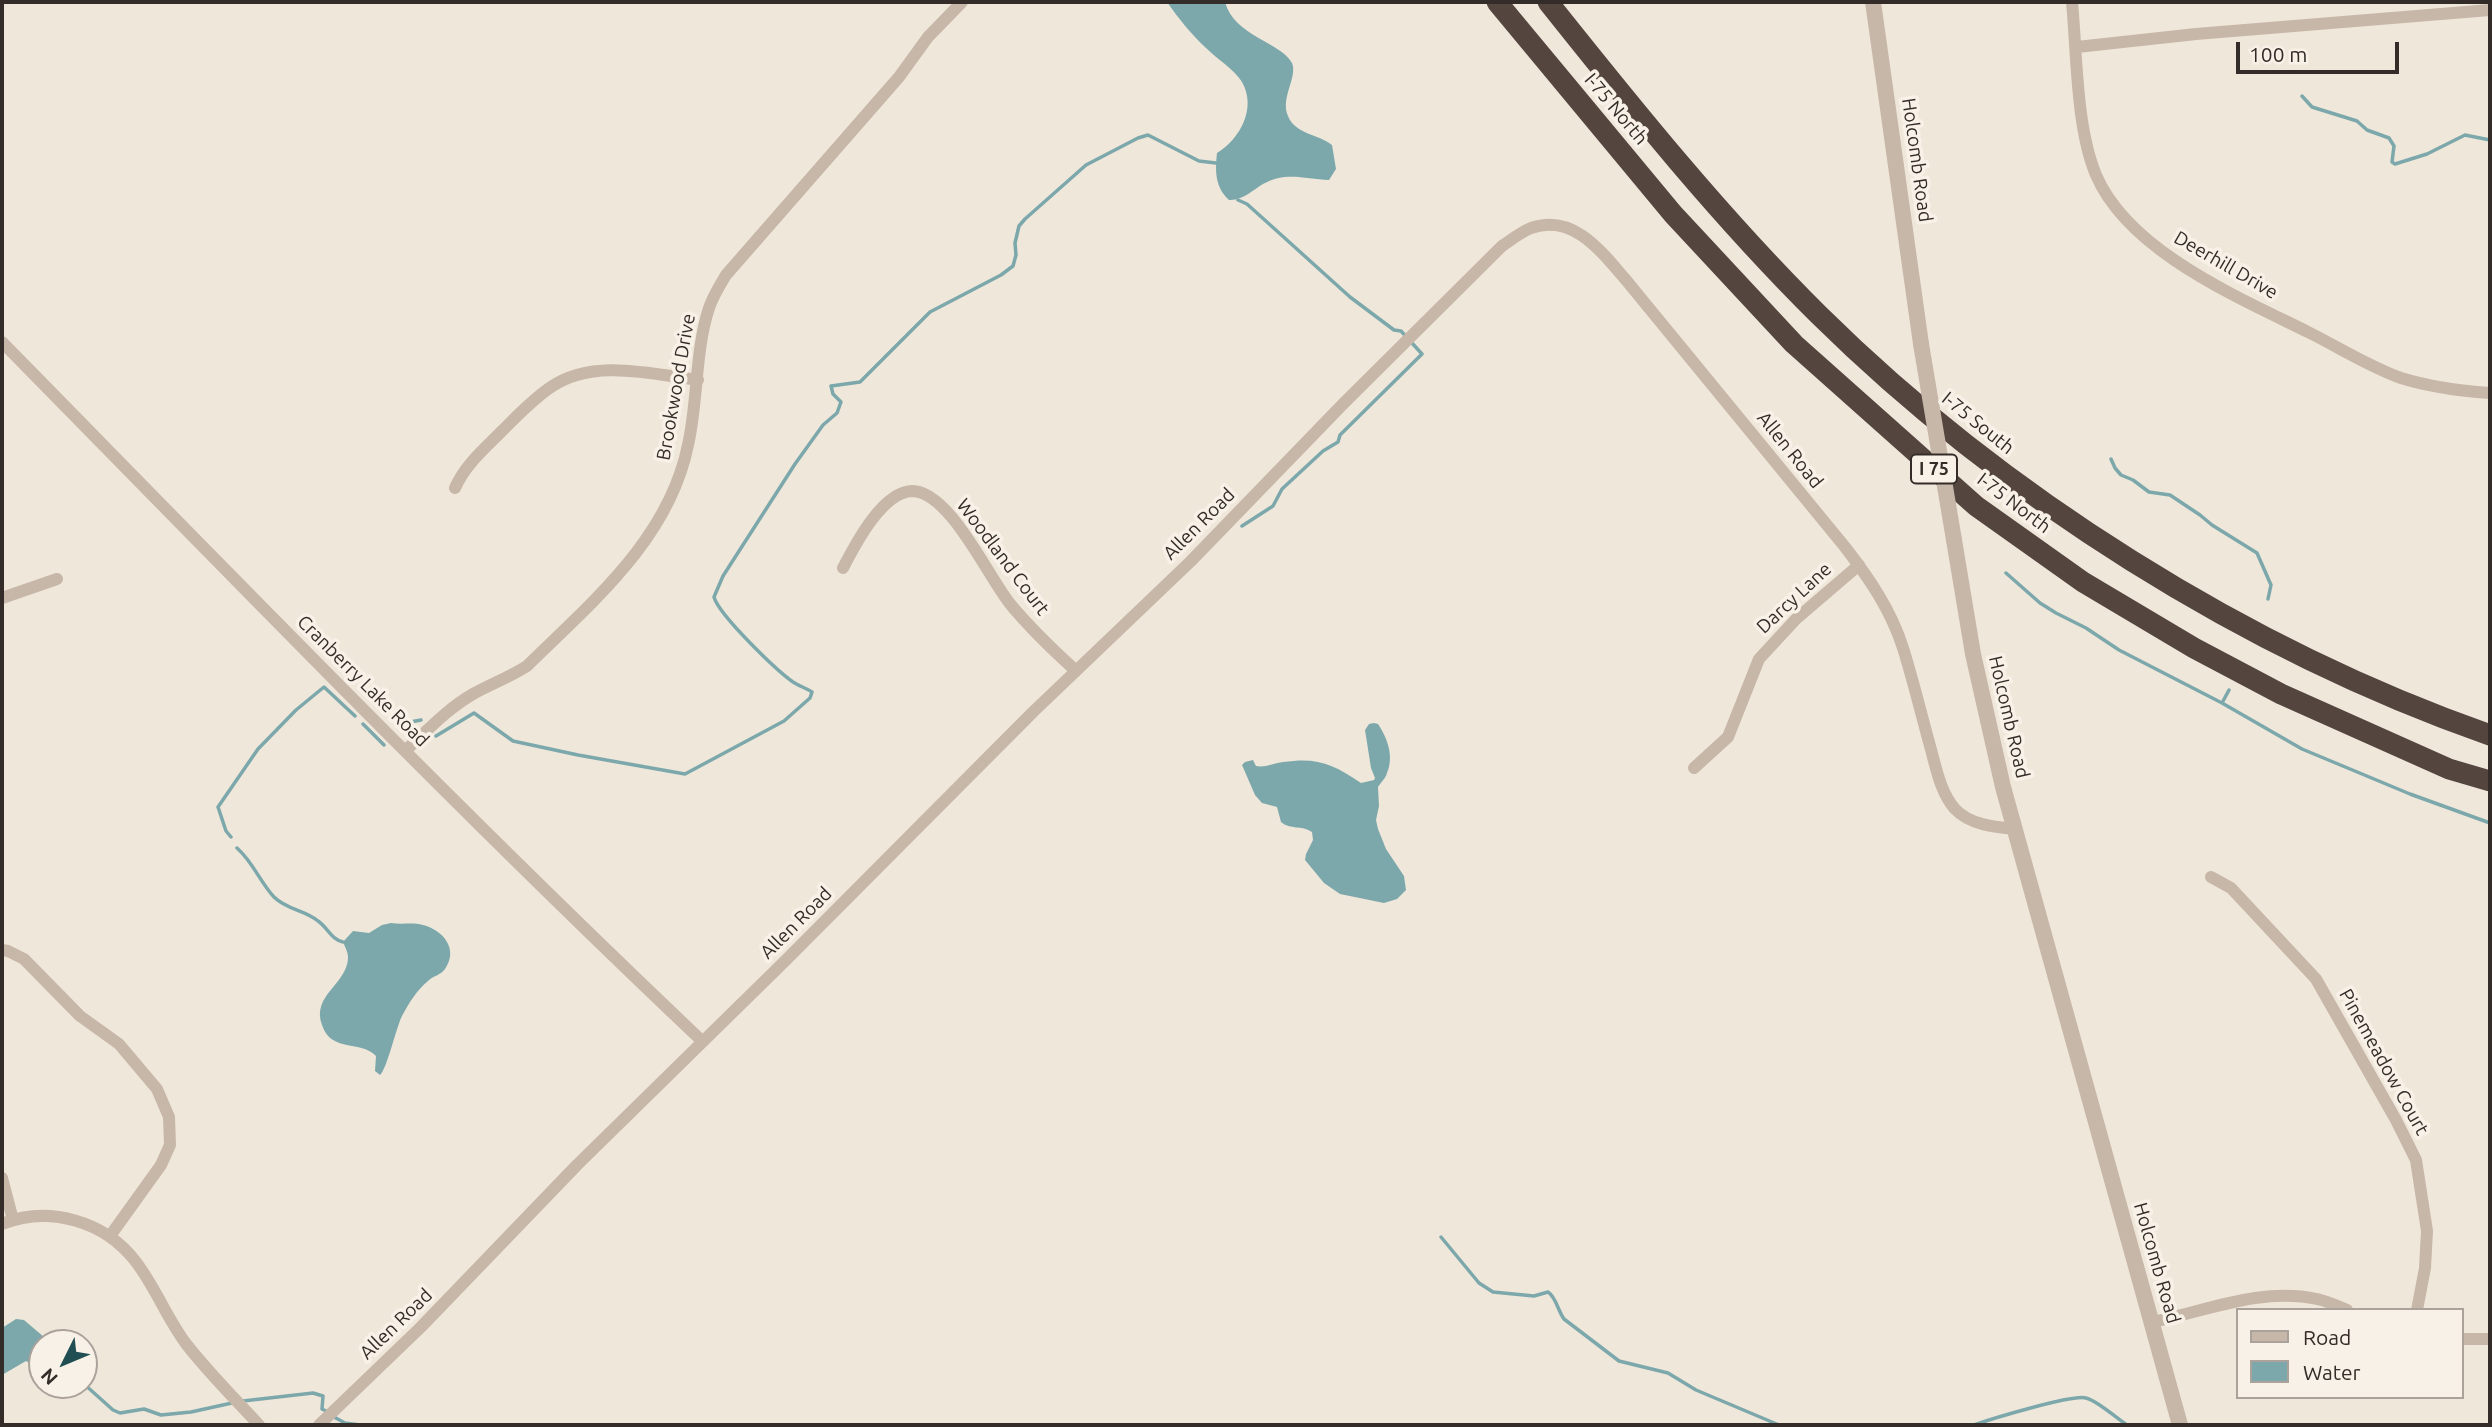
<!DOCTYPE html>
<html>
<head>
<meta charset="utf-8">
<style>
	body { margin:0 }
	#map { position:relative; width:2492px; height:1427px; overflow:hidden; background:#f0e7db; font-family:Ubuntu,sans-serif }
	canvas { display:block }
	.frame { position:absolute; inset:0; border:4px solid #342c28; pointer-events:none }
	.legend { position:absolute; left:2236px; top:1308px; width:228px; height:91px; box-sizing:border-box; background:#f8f1e7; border:2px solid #aaa29b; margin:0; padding:9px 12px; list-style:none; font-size:21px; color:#342c28 }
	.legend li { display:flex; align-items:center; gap:14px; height:35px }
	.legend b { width:35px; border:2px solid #aaa29b }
	.north { position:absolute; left:28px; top:1329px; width:70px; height:70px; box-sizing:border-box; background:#f8f1e7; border:2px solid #aaa29b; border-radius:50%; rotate:227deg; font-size:19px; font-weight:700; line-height:28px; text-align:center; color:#342c28 }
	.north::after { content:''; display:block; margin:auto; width:24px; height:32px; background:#214e52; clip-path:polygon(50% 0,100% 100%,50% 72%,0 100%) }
	.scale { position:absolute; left:2236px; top:42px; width:163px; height:32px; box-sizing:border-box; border:4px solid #342c28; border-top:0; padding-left:9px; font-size:21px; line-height:24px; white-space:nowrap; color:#342c28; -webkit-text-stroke:5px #f8f1e7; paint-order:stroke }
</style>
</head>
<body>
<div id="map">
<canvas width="2492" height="1427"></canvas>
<div class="frame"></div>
<ul class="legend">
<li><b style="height:9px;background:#c7b7a8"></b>Road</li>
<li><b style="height:19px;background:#7ca8ab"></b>Water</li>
</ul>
<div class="north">N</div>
<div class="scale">100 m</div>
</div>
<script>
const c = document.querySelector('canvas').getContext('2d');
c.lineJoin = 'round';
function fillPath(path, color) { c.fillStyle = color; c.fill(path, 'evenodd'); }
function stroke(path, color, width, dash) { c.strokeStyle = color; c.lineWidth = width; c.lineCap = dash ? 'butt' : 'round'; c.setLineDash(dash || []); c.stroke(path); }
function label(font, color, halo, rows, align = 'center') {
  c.font = font + ' Ubuntu,sans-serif'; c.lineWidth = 7; c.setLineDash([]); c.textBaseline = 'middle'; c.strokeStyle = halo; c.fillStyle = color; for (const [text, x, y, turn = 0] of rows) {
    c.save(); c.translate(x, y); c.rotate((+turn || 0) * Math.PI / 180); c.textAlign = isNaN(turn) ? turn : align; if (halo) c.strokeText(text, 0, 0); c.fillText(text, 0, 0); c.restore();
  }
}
fillPath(new Path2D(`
	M1167,2H1225C1234,36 1281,42 1292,63C1298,77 1280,98 1288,116C1295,134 1318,134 1332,145L1336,169L1329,180C1305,179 1286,171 1263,184C1253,190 1242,201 1229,200C1215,187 1215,171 1217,153C1240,139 1257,108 1242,82C1234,69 1217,59 1206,48C1191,34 1179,19 1167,2Z
	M1374,723L1378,724C1388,739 1394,757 1387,773C1386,778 1381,782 1378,787L1379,806L1376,820L1378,829L1386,849L1404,876L1406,890L1397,899L1384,903L1340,894L1324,883L1305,860L1306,854L1313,840L1312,832C1302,825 1290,830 1281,822L1277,807L1262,803L1255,795L1242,765L1245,762L1253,760L1256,766C1265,768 1274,763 1283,762C1318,757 1333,764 1361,783L1374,780L1375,778L1371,768L1365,730L1369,724Z
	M391,923C402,925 412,922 423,925C443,930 459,949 445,969C441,975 433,976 428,981C417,990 409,1003 402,1016C396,1028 387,1069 380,1075L375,1071L376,1056C361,1040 331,1053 322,1025C311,995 348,984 348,957C348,952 345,947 343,942L353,931L369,933L382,925Z
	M16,1319L24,1320L51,1343H42V1371L26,1361L2,1375V1328Z`), '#7ca8ab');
stroke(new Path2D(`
	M2302,96L2312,107L2357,121L2367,130L2389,138L2394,146L2392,162L2395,164L2427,154L2465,135L2490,140
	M1238,200L1247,204L1350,297L1394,330L1401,331L1422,354L1340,435L1338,442L1323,451L1282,489L1273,506L1242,526
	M2111,459L2115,468L2121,475L2133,480L2149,492L2170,495L2200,515L2212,525L2257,553L2271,585L2268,599
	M2006,573L2040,603L2056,613L2086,628L2119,650L2222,703L2302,749L2410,794L2490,823
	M2222,703L2229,690
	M405,723L421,720
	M363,724L384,745
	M436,736L474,713L513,741L578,755L685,774L784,721L810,698L812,692C806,688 799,686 793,682C776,670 719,615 714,597L723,576L795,464L823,425L837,413L841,402L833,394L831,386L860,382L930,312L1001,275L1013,266L1016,255L1015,243L1019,226L1025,219L1086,165L1138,138L1148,135L1199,161L1216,163
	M231,837L226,831L218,807L258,749L296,710L324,687L355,716
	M237,848C253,862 260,882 274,897C287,910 305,910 318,921C328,928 332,940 343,942
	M1441,1237L1479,1283L1493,1292L1534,1296L1548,1292C1556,1297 1558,1311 1564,1319L1619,1361L1668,1373L1696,1390L1779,1425
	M84,1384L113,1410L120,1413L144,1409L161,1415L191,1412L232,1403
	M243,1401L313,1393L323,1396L322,1409L328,1412
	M334,1417L345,1423L360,1425
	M1974,1425C1991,1419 2073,1394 2086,1398C2098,1401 2116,1418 2127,1425`), '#7ca8ab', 3.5);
stroke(new Path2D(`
	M2072,2C2077,55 2076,127 2096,175C2129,252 2240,298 2310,333C2340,348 2370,367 2401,378C2430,387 2461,391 2490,393
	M2077,47L2196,34L2490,10
	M2,342C233,577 462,814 702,1041
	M455,488C465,465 485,448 503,430C518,415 533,399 551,387C593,358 652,374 698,380
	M843,568C855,545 882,492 912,491C950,491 989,579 1011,605C1031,629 1053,650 1075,670
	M2,598L57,579
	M405,751C427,731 447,709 473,694C491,684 510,677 527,666C592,602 669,539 688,445C698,401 695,351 709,308C713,296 720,285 726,275L899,77L928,37L962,2
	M1694,768L1728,737L1759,659L1796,619L1859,565
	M2211,877L2231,888L2316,979L2396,1120L2416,1160L2427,1231L2425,1268L2417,1310
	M2,950L8,951L24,959L80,1016L119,1044L157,1089L169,1117L170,1145L161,1165L110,1236
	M2,1178L13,1220
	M2,1224C49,1205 105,1221 136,1262C156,1288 167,1319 187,1345C209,1373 235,1399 259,1425
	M2153,1322C2206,1311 2261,1287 2317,1299C2327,1301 2338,1306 2347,1310
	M2462,1339H2490
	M319,1425L421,1327L577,1165L786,960L1033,712L1191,561L1343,404L1502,246C1511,240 1521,232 1531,228C1573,213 1601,251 1626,280L1845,547C1869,578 1891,610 1903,648C1913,680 1921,713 1930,746C1936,767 1940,792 1955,809C1970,825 1995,827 2015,829`), '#c7b7a8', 12);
stroke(new Path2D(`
	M1873,2L1921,344
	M1954,540L1973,654L2003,787L2180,1425`), '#c7b7a8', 16);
stroke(new Path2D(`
	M1497,2L1673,214L1794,344L1976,506L2083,582L2194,648L2281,694L2449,769L2490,781
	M1548,2C1634,110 1721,218 1819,315C2002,496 2247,650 2490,735`), '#54463f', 21);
stroke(new Path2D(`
	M1921,344L1954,540`), '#c7b7a8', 16);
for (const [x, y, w] of [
	[1934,469,46]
]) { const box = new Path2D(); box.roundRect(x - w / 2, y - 14.5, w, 29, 5); c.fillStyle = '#f8f1e7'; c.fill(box); stroke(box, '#342c28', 2); }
label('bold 18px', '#342c28', null, [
	["I 75",1934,469]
]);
label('19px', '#342c28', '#f8f1e7', [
	["I-75 North",1616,109,50],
	["Holcomb Road",1917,160,82],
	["Deerhill Drive",2226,265,30],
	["Brookwood Drive",676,387,-80],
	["I-75 South",1978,423,39],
	["Allen Road",1790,450,51],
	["I-75 North",2014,503,37],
	["Allen Road",1199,524,-45],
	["Woodland Court",1003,557,53],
	["Darcy Lane",1794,598,-43],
	["Cranberry Lake Road",363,681,45],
	["Holcomb Road",2009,717,77],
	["Allen Road",796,923,-45],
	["Pinemeadow Court",2384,1062,61],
	["Holcomb Road",2157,1263,74],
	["Allen Road",396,1324,-44]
]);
</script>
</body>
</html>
